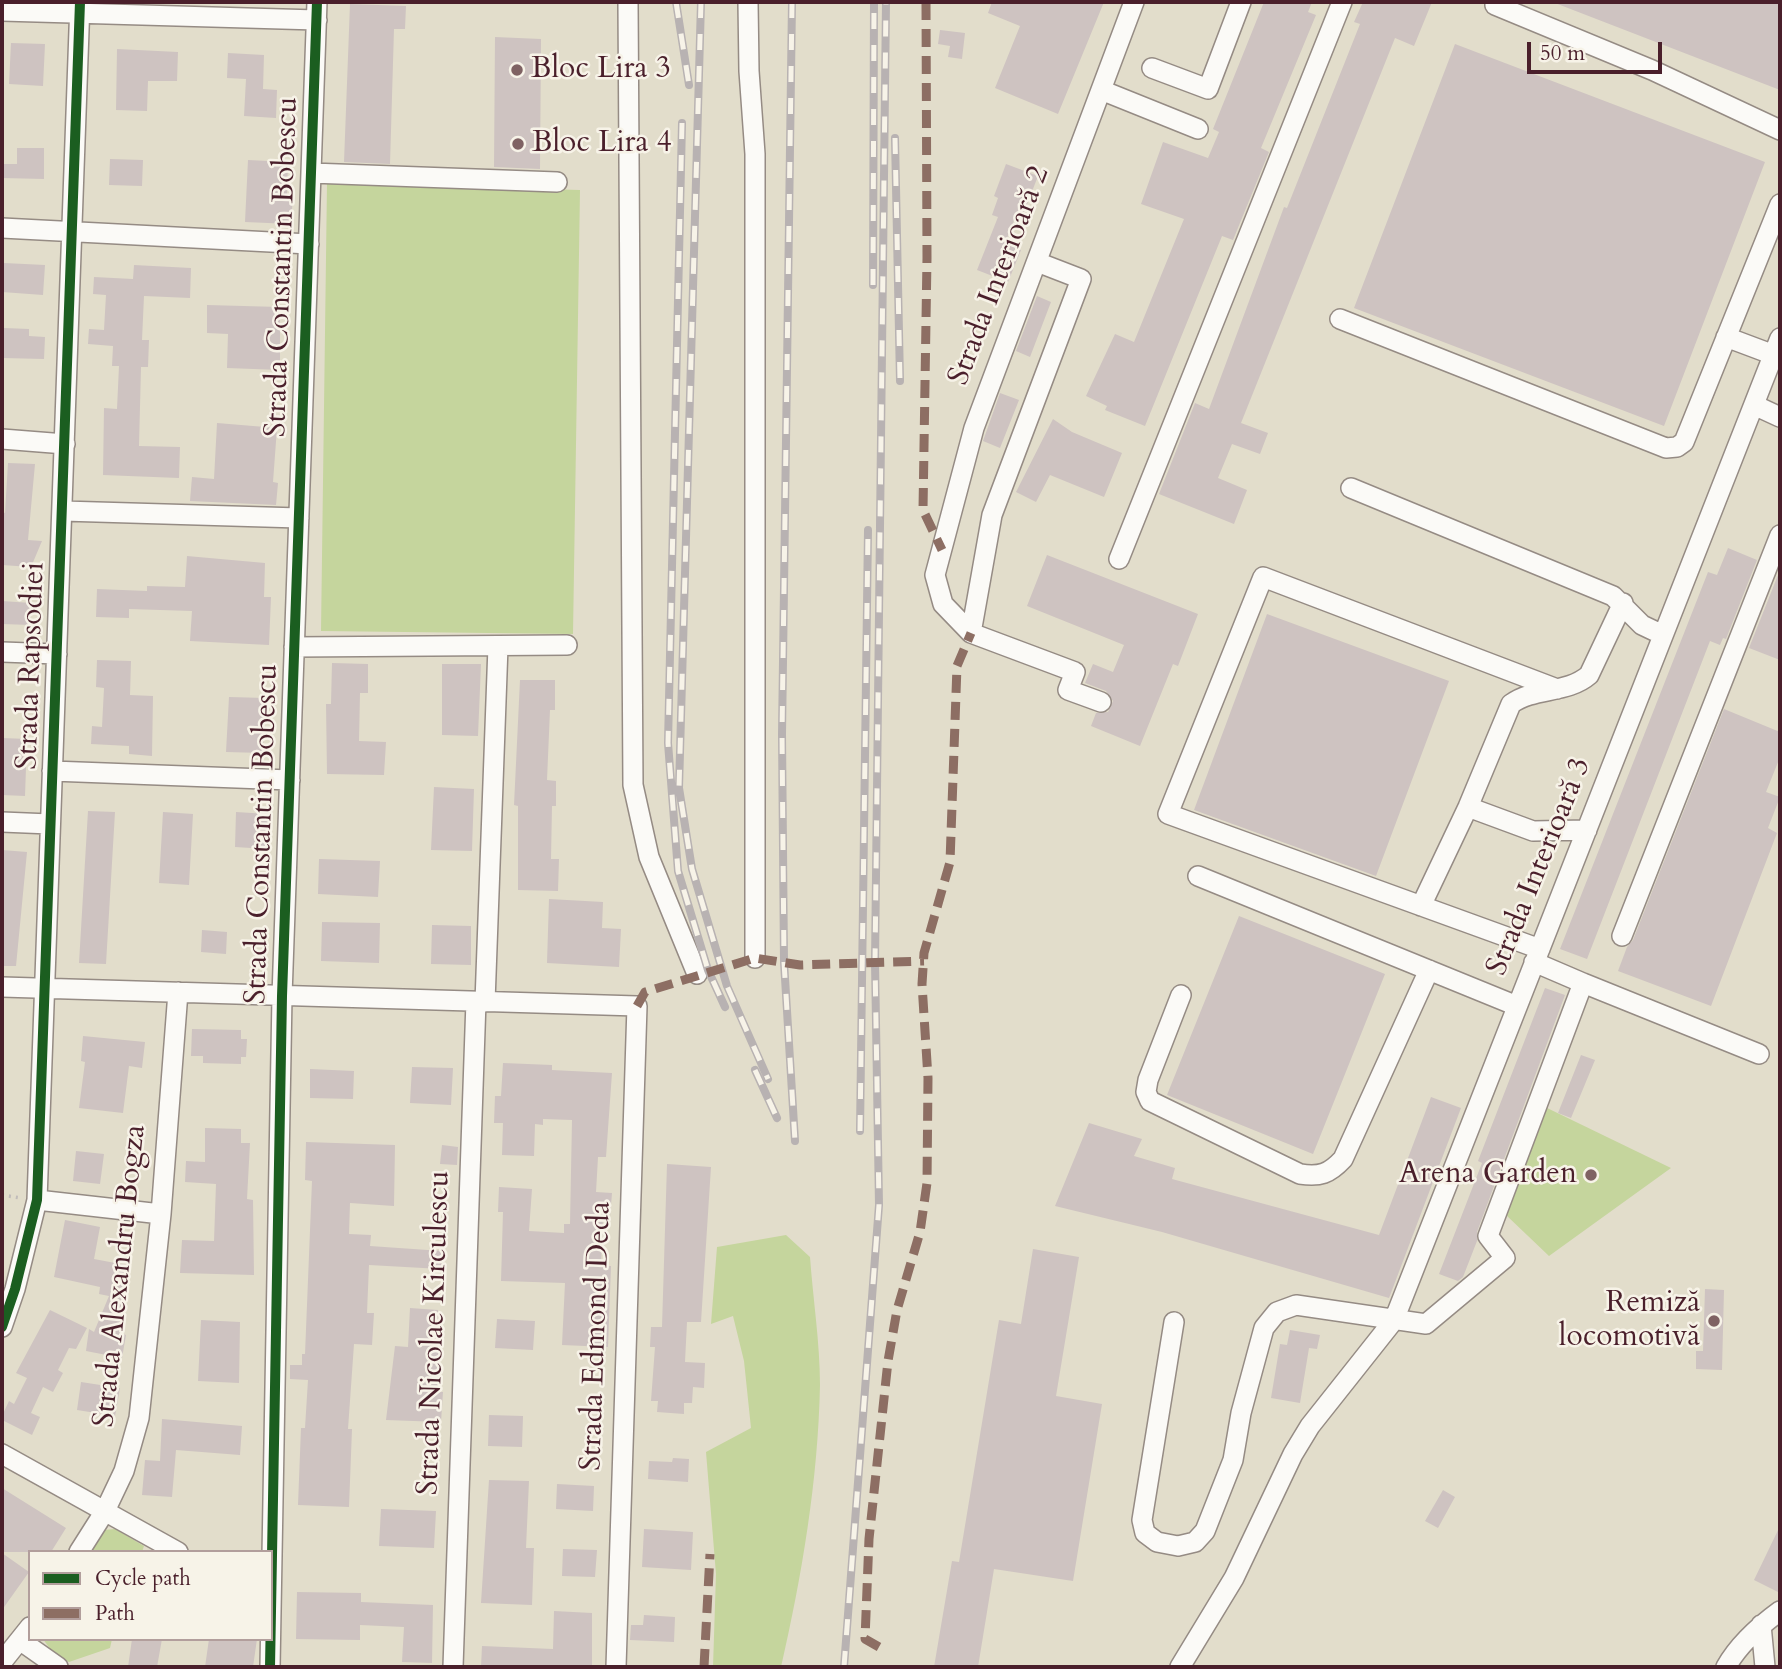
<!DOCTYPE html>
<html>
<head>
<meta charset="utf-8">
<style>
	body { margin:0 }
	#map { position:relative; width:1782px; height:1669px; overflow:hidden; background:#e2ddcb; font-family:Cardo,serif }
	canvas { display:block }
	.frame { position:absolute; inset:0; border:4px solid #4a1f2b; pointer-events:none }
	.legend { position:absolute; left:28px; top:1550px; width:245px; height:91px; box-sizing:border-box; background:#f7f3e8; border:2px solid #b29e9c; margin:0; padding:9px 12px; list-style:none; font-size:21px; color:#4a1f2b }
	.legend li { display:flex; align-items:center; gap:14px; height:35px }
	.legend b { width:35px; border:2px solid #b29e9c }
	.scale { position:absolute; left:1527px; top:42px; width:135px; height:32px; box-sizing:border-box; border:4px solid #4a1f2b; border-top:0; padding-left:9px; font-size:21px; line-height:24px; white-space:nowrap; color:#4a1f2b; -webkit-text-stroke:5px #f7f3e8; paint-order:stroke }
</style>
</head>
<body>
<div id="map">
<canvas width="1782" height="1669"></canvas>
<div class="frame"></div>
<ul class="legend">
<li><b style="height:9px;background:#1b5e20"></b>Cycle path</li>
<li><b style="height:9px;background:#8d6e63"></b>Path</li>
</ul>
<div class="scale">50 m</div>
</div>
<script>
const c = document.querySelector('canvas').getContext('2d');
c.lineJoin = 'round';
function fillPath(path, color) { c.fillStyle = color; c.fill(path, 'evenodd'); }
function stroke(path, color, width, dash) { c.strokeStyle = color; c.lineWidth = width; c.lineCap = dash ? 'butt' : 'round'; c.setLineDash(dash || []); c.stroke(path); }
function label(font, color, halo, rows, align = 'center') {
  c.font = font + ' Cardo,serif'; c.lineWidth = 5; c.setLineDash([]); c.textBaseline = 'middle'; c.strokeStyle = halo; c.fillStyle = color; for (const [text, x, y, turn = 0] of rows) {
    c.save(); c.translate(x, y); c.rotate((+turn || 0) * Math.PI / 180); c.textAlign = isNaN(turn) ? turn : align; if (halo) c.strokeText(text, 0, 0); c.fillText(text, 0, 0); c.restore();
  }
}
fillPath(new Path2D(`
	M327,183L580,190L573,634L321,631Z
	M1545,1107L1671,1168L1549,1256L1506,1215Z
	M786,1235L810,1257C813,1299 820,1343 820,1385C818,1481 802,1575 781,1667H713L716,1574L706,1452L751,1428L744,1361L733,1316L711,1324L717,1247Z
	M115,1529L144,1546L142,1552H90L104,1530Z
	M43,1639H112L110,1648L69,1662L53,1653Z`), '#c5d59d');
fillPath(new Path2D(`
	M992,2H1104L1058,114L995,88L1020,26L988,13Z
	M1264,2H1312L1308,12L1316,15L1261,148L1269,152L1233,240L1222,236L1145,426L1105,410L1107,406L1086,396L1115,334L1134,342L1184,219L1141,204L1163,142L1208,158L1219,132L1213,129Z
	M1363,2H1432L1414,46L1395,38L1241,423L1268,433L1260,454L1232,444L1218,478L1247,490L1234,524L1159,494L1195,403L1209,409L1284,207L1287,208L1360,24L1354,22Z
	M1556,2H1780V90L1555,3Z
	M350,4L406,6L405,29H394L390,164L344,162Z
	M940,30L965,33L962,59L948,57L950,46L938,44Z
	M495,37L541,39L540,169L494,167Z
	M11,43L45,44L43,86L9,84Z
	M1455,44L1765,162L1664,426L1354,308Z
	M117,49L178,52L177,81H148L147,111L116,110Z
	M228,53L264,55L263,89L277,90L276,118L244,116L246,79L227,78Z
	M17,148H44V179L2,178V164H17Z
	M110,159L143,160L142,186L109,185Z
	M248,160L288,162L287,194H293L291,224L245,222Z
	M1006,164L1038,176L1023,215L1017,213L1005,243L1021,250L1008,282L977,270L998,217L992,215L998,198L994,196Z
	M4,263L45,265L43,295L2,292Z
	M134,265L191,268L190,298L144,296L142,340H149L148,367H141L139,446L180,447L179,478L103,475L104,408L117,409L119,366H112L113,346L88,344L89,329L104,330L106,295L93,294L94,277L133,279Z
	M1037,296L1051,302L1030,357L1016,351Z
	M207,305L280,307V370L227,368L228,334L207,333Z
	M4,328L29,329V336L45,337L44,359L3,358Z
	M1000,393L1019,400L1000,448L983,441Z
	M1053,419L1072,432L1122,453L1104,497L1050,475L1036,502L1016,492Z
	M217,423L277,428L273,482L278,483L276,505L190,501L192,477L214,479Z
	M8,463L35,464L28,540L42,541L31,567L2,565V512L5,513Z
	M1728,548L1757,560L1726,639L1723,638L1720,645L1710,641L1587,959L1560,949L1708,572L1717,575Z
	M1047,555L1198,614L1178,666L1173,664L1140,746L1091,726L1096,713L1108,712L1113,701L1106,691L1085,683L1093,664L1113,672L1124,645L1027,606Z
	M187,556L265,563L264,597H271L269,645L190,641L192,611L129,609V618L96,617L97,589L147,591V586L185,587Z
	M1780,570V660L1749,648Z
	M2,601L31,603L30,625L2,624Z
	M1267,614L1449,681L1376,876L1194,810Z
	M97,660L131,661L130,695L153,696L152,756L129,754V746L91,744L92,726L102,727L104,688L96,687Z
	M332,663L368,664V693H360L359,741L386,742L384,775L327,774L326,704H331Z
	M442,664H481L478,736L442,735Z
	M520,680H555V710H550L547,780L556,781V806H552L551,859H559L558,891L518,890V806L514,805Z
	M229,697L265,698L263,753L226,752Z
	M1724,709L1780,732V757L1766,792L1780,797L1768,828L1777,833L1711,1006L1618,971L1627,947L1633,940Z
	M2,738L27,739L25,796L2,795Z
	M434,787L474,789L472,851L431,850Z
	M88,811L115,812L106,964L79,963Z
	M163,812L193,814L189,885L159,883Z
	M236,812L268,814L267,849L235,847Z
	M2,850L27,852L16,966H2Z
	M319,859L380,861L378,897L318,894Z
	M549,899L603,902L602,928L621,929L619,967L547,963Z
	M1239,916L1385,974L1313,1154L1167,1095Z
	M322,922L380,923L379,963L321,961Z
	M432,925L471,926V965L431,964Z
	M202,930L227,932L226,954L201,952Z
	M1545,988L1565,995L1477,1232V1241L1463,1277L1458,1281L1439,1274L1482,1163L1478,1161Z
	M192,1029L241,1030V1039H247L246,1057H241V1064L203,1063V1056H191Z
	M83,1036L145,1042L142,1068L129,1066L123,1113L79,1108L85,1062L81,1061Z
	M1581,1055L1595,1060L1571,1118L1558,1113Z
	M503,1063L552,1065V1070L612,1073L606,1157H598L596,1192L612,1193L610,1217H603L601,1266H611L608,1347L562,1345L565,1283L501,1281L503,1212H498L499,1187L532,1189L529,1231L564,1233V1224H570L572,1120L543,1119V1125L535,1124L534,1156L502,1155L503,1123H494L495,1096H501Z
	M412,1067L453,1068L451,1105L410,1103Z
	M310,1069L354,1071L353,1099L310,1098Z
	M1431,1097L1461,1108L1389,1298L1162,1232L1055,1206L1089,1123L1142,1139L1134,1156L1175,1168L1172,1179L1379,1235Z
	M205,1128L241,1129V1143H250L247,1199L253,1200L254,1275L180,1273L182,1240L214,1241L216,1184L185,1182L186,1161L205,1162Z
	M306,1142L395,1145L394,1206L350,1203L349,1234L371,1235L370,1246L442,1251L441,1269L369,1265L367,1313H374L372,1345L354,1344L348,1429H352L349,1507L298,1505L301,1428H305L308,1380L290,1379V1365H302V1354H305L312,1181L305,1180Z
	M442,1145L458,1147L457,1165L440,1164Z
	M76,1151L104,1154L100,1184L73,1181Z
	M667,1164L711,1167L701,1322H687L685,1362L705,1363L704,1388L693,1387L692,1403H684V1414L657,1412L658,1401H651L655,1347H650L651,1327H662Z
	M65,1220L100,1227L94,1259L131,1266L122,1313L125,1318L119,1332L126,1335L122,1358L86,1351L89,1329L94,1332L109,1296L99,1294L100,1287L54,1277Z
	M1033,1249L1079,1257L1056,1396L1102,1404L1073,1581L994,1569L978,1667H934L952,1561L959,1562L999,1320L1021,1324Z
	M1705,1289L1724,1290L1722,1370L1696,1369V1351H1703Z
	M410,1308L438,1310L436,1349H440L437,1392H443L441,1422L386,1420L395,1346L408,1347Z
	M50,1310L87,1328L76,1349L69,1348L58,1370L63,1373L53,1392L43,1387L31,1413L40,1417L32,1435L2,1420V1416L9,1401L14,1404L27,1378L16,1373Z
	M497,1319L535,1321L533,1350L495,1348Z
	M201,1320L240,1322L239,1383L198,1381Z
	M1290,1330L1320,1335L1317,1349L1309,1348L1300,1403L1271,1398L1280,1344L1287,1345Z
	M81,1382L120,1388L115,1416L77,1410Z
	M489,1415L523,1416L522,1447L488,1446Z
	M162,1419L242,1426L240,1455L176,1450L172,1497L142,1495L145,1460L160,1461Z
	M673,1458L689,1459L688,1482L648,1479L649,1461L672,1462Z
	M489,1480L529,1481L526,1548H534L532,1605L481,1603Z
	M557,1484L594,1486L593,1511L556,1509Z
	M2,1488L66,1528L51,1552H2Z
	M1443,1490L1455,1497L1438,1528L1425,1521Z
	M381,1509L436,1511L434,1548L379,1546Z
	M1780,1526V1593L1754,1580Z
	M644,1529L693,1532L691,1570L642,1567Z
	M563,1549L597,1550L595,1577L562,1576Z
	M2,1553L29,1572L2,1610Z
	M297,1592L361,1593V1602L433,1605L432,1663L402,1662L404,1627L360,1625V1640L296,1639Z
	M554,1611L592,1613V1667H481L482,1646L553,1649Z
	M644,1615L675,1617L674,1642L630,1640L631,1625H643Z
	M132,1639H162L157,1667H128Z
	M209,1639H257L253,1667L232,1665V1667H205Z`), '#cec3c1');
const minor = new Path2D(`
	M628,2L633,785L649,857L697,974
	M748,2L749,71L755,154V958
	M1495,5L1652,70L1780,130
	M2,11L317,20
	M1152,68L1208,89L1241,2
	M1101,90L1198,129
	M311,173L557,182
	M2,228L309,244
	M1340,319L1666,448L1677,447L1684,442L1780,204
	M1726,337L1774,355
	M1754,405L1780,417
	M2,439L65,444
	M1351,488L1613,596L1642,625L1663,635
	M63,511L299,518
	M1119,559L1342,2
	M971,633L992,515L1081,279L1037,262
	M294,647L567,645
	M2,652L57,654
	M1101,702L1068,690L1075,672L971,633L943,604L935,575L974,428L1134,2
	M52,771L290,780
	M1468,807L1533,831L1587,830
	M2,822L50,824
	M1198,876L1517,1006
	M1421,906L1468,807L1511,704C1534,687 1567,694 1589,675L1623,603
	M1622,936L1780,535
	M1540,949L1168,814L1263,577L1557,689
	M1583,983L1759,1054
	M2,987L637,1006L616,1667
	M1181,995L1148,1080L1146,1092L1150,1101L1300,1174C1320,1177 1329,1174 1343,1159L1429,970
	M485,1002L498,646
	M37,1200L161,1214
	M1174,1322L1142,1520L1145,1533L1157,1542L1178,1546L1195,1542L1205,1531L1233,1460L1241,1413L1264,1328L1277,1312L1296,1305L1426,1324L1505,1258L1488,1236L1583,983L1534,962
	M2,1327L15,1289L37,1200L80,2
	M2,1454L178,1552
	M79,1552L105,1511L124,1471L139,1418L161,1214L178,992
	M1761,1625L1765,1667
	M21,1641L58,1667
	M2,1662L30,1627
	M270,1667L282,996L317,2
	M453,1667L476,1001
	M1180,1667L1234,1578L1293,1454L1310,1426L1394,1320L1780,338
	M1726,1667C1739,1644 1758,1627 1780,1611`);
stroke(minor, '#958b84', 22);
stroke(new Path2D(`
	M2,1195L21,1198`), '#c1bcba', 3.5, [2, 5]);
stroke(minor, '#fbfaf7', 19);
const rail = new Path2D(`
	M676,2L689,85
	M701,2L679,788L692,869L727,986L768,1079
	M792,2L782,734L784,962L795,1141
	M682,123L668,743L678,871L708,970L725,1007
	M895,138L900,381
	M873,285L874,2
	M755,1070L777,1118
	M860,1131L868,530
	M844,1667L879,1205L875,962L886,2`);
stroke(rail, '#b8b2b2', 8);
stroke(rail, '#f7f3e8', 5, [16]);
stroke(new Path2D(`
	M926,2L927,258L923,510L942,550
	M637,1006L645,992L755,958L800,965L924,961
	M879,1647L865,1639L869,1539L888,1361L897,1310L920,1232L927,1183L928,1078L922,984L924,953L950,862L957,666L971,633
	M704,1667L710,1554`), '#8d6e63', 9, [18, 9]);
stroke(new Path2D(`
	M2,1327L15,1289L37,1200L80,2
	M270,1667L282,996L317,2`), '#1b5e20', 10);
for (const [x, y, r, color] of [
	[517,70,7,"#7f6263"],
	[518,144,7,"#7f6263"],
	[1591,1175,7,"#7f6263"],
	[1714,1321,7,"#7f6263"]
]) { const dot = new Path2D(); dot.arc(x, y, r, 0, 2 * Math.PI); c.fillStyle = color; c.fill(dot); stroke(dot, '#f7f3e8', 2.5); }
label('30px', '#4a1f2b', '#f7f3e8', [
	["Bloc Lira 3",531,70],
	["Bloc Lira 4",532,144],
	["Arena Garden",1577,1175,"right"],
	["Remiză",1700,1304,"right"],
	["locomotivă",1700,1338,"right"]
], 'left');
label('30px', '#4a1f2b', '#f7f3e8', [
	["Strada Constantin Bobescu",283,267,-88],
	["Strada Interioară 2",1000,276,-69],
	["Strada Rapsodiei",32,666,-88],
	["Strada Constantin Bobescu",263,834,-88],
	["Strada Interioară 3",1540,867,-68],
	["Strada Alexandru Bogza",121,1276,-84],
	["Strada Nicolae Kirculescu",435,1333,-88],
	["Strada Edmond Deda",597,1336,-88]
]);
</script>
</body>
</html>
